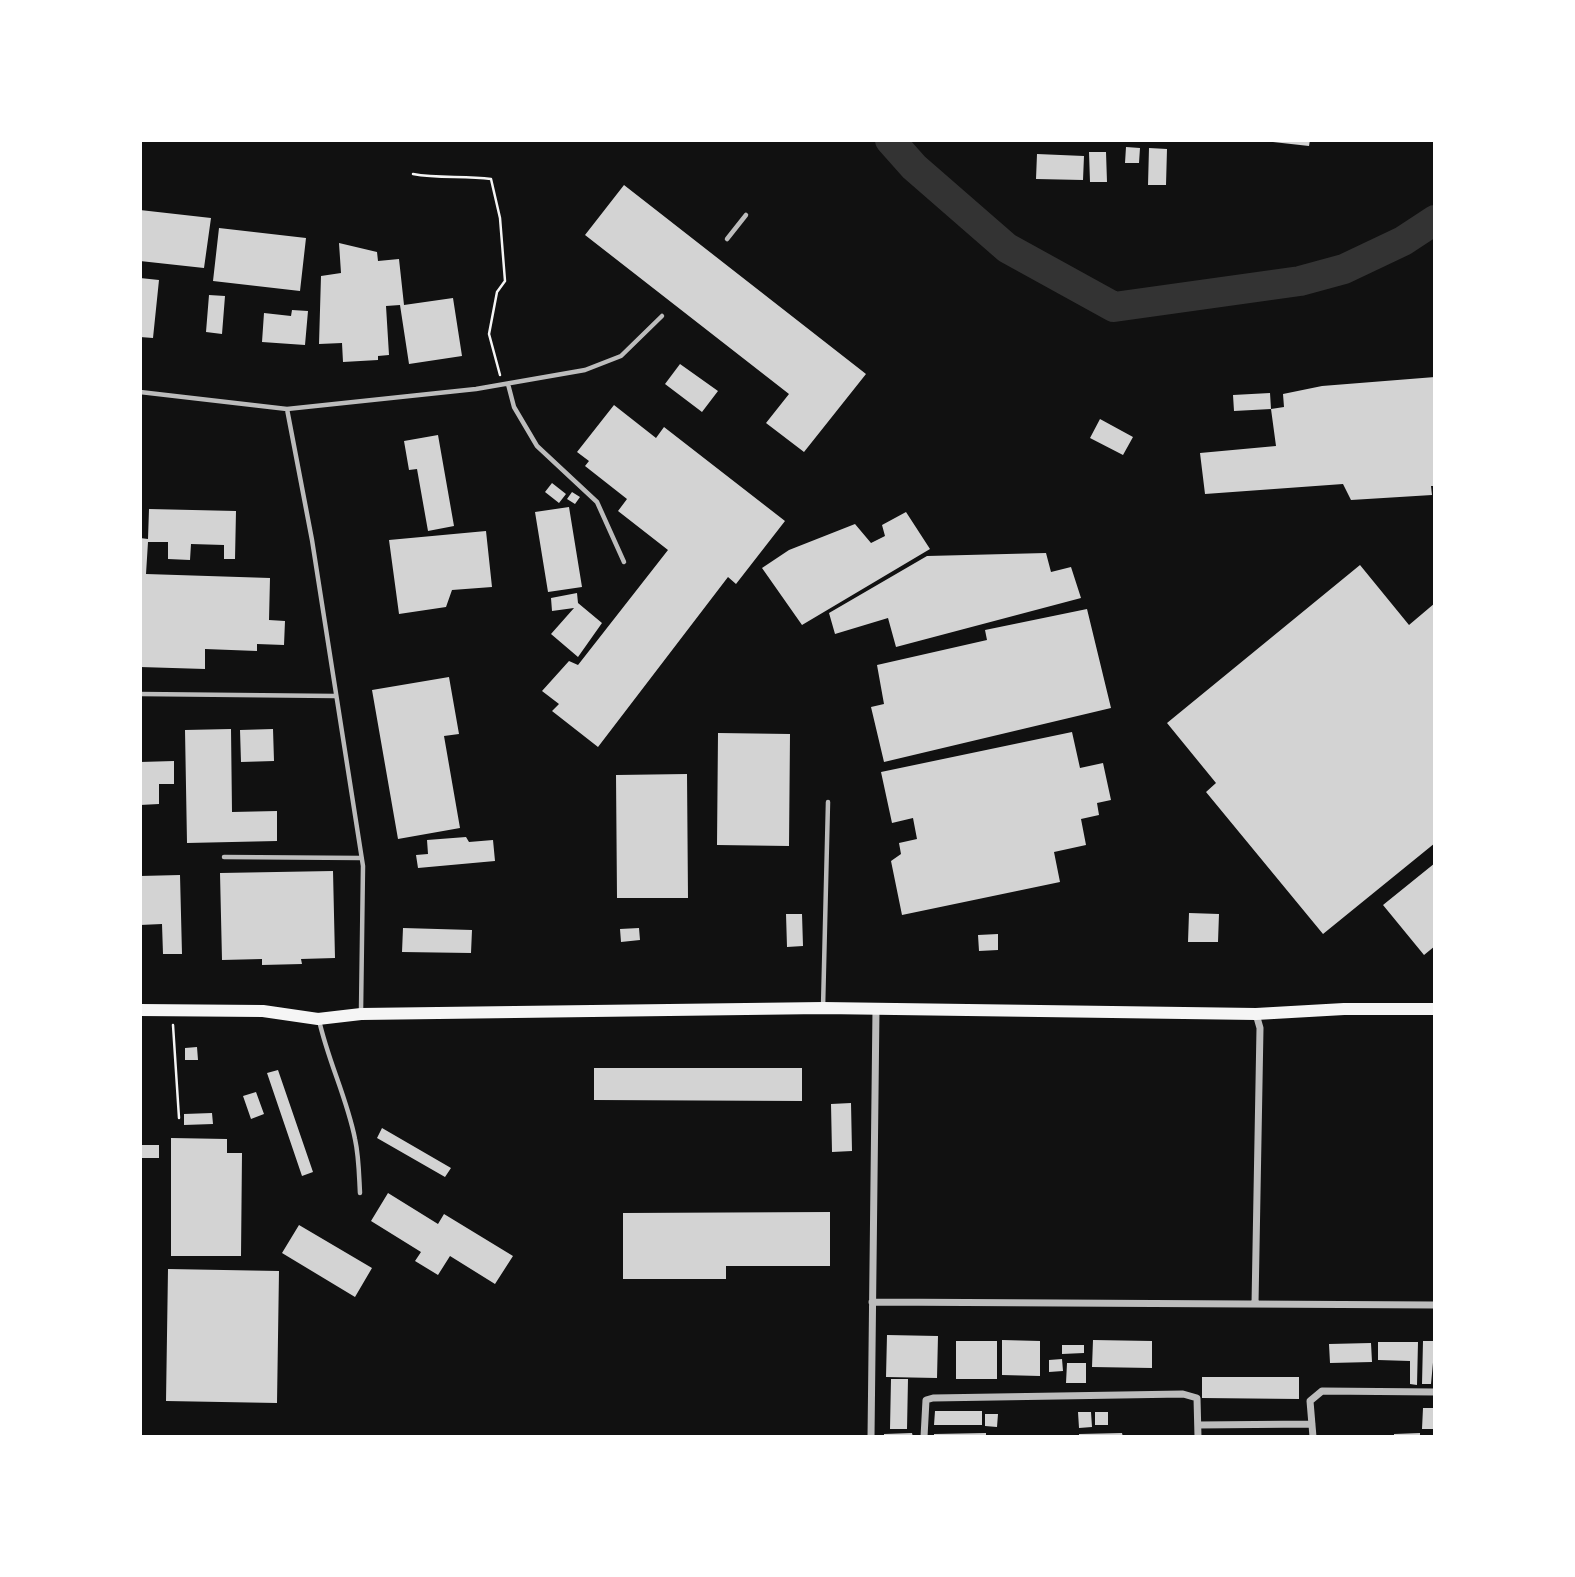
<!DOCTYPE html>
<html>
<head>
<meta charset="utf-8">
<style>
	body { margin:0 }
	#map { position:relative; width:1575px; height:1577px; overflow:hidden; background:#111; font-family:Cabin,sans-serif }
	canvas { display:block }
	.frame { position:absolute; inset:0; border:142px solid #fff; pointer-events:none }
</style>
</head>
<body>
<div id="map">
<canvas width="1575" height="1577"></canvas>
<div class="frame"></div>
</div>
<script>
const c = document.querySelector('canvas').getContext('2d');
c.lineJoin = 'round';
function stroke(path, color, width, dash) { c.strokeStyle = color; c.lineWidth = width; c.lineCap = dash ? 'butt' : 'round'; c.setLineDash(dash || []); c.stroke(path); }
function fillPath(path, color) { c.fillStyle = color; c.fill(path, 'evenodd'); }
stroke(new Path2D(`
	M890,140L914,167L1007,248L1114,307L1300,281L1344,269L1403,241L1435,220`), '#333', 30);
fillPath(new Path2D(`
	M1255,140H1310L1309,146Z
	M1126,147L1140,148L1139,163H1125Z
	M1149,148L1167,149L1166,185H1148Z
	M1089,152H1106L1107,182H1090Z
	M1037,154L1084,156L1083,180L1036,179Z
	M624,185L866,374L804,452L766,423L789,394L585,235Z
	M140,210L211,218L204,268L140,261Z
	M219,228L306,238L300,291L213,281Z
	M339,243L377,252L378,261L399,259L404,305L453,298L462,356L409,364L400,305L386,306L389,355L378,356V360L343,362L342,343L319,344L321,276L341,273Z
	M140,278L159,280L153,338L140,337Z
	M209,295L225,296L222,334L206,332Z
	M292,310L308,311L305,345L262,342L264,313L291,316Z
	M680,364L718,391L702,412L665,384Z
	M1435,377V486H1431L1432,495L1351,500L1343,484L1205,494L1200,453L1276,446L1271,409L1284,407L1283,394L1322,386Z
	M1270,393L1271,409L1234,411L1233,395Z
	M614,405L656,438L664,427L785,521L736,584L728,577L598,747L552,711L559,704L542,691L569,661L578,665L668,550L618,511L627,499L585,466L589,461L577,452Z
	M1100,419L1133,437L1123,455L1090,438Z
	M438,435L454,526L428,531L417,469L409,470L404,441Z
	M552,483L566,494L559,503L545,492Z
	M572,492L580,497L575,504L567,499Z
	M569,507L582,587L548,592L535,512Z
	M149,509L236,511L235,559H224V545L191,544L190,560L168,559V542H148L146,574L270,578L269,620L285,621L284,645L257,644V651L205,649V669L140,667V538L148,539Z
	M906,512L930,549L802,625L762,568L789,550L855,524L871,543L885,536L882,525Z
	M486,531L492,587L452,590L446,607L399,614L389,540Z
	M1046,553L1051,572L1071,567L1081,598L896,647L888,618L835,634L829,613L927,556Z
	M1360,565L1409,625L1435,603V843L1323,934L1206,792L1216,783L1167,723Z
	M577,593L578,603L602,623L578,657L551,634L574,608L552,611L551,598Z
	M1087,609L1111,708L884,762L871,707L884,704L877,665L987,640L985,630Z
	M449,677L459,734L444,736L460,828L398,839L372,690Z
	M231,729L232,812L277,811V841L187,843L185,730Z
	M273,729L274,761L241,762L240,730Z
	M1072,732L1080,768L1103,763L1111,800L1097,803L1099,815L1081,819L1086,845L1054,852L1060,882L902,915L891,861L901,854L899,843L917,839L913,818L892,823L881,772Z
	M718,733L790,734L789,846L717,845Z
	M174,761V784H159V804L140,805V762Z
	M687,774L688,898H617L616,775Z
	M466,837L469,842L493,840L495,861L418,868L416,855L428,854L427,840Z
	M1435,863V946L1424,955L1383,905Z
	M333,871L335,958L301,959L302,964L262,965V959L222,960L220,873Z
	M180,875L182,954H163L162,924L140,925V876Z
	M1189,913L1219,914L1218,942H1188Z
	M786,914H802L803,946L787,947Z
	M403,928L472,930L471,953L402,952Z
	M639,928L640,940L621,942L620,929Z
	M998,934V950L979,951L978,935Z
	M197,1047L198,1060H185V1048Z
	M594,1068H802V1101L594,1100Z
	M278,1070L313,1172L302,1176L267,1073Z
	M256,1092L264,1114L251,1119L243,1096Z
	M851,1103L852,1151L832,1152L831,1104Z
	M212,1113L213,1124L184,1125V1114Z
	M382,1128L451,1168L445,1177L377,1138Z
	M171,1138L227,1139V1153H242L241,1256H171Z
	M140,1145H159V1158H140Z
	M388,1193L438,1224L444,1214L513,1256L495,1284L450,1256L438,1275L415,1261L421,1252L371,1221Z
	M830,1212V1266H726V1279H623V1213Z
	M299,1225L372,1268L355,1297L282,1253Z
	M168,1269L279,1271L277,1403L166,1401Z
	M887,1335L938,1336L937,1378L886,1377Z
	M1002,1340L1040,1341V1376L1002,1375Z
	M1093,1340L1152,1341V1368L1092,1367Z
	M956,1341H997V1379H956Z
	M1423,1341H1435L1431,1384H1422Z
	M1378,1342H1418L1417,1385L1410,1384V1361L1378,1360Z
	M1371,1343L1372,1362L1330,1363L1329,1344Z
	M1062,1345H1084V1353L1062,1354Z
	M1062,1359L1063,1371L1049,1372V1360Z
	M1067,1363H1086V1383H1066Z
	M1202,1377H1299V1399L1202,1398Z
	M891,1379H908L907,1429H890Z
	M1423,1408H1435V1429H1422Z
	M935,1411H982V1425H934Z
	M1078,1412H1091L1092,1427L1079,1428Z
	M1095,1412H1108V1425H1095Z
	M985,1414H998L997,1427L985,1426Z
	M912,1433L913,1437H884V1434Z
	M986,1433V1437H934V1434Z
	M1122,1433L1123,1437H1079V1434Z
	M1420,1433V1437H1394V1434Z`), '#d3d3d3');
stroke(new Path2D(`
	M413,174C439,179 465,175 491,179L500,218L505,281L497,292L489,334L500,375
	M173,1025L179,1118`), '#f5f5f5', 2.5);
stroke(new Path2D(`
	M727,239L746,215
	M508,384L514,407L537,446L597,502L624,562
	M140,392L287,409L476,389L585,370L621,356L662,316
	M287,409L312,540L363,866L361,1011
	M140,694L335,696
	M224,857L361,858
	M823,1008L828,802
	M319,1020C328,1061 347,1098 355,1139C359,1157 359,1176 360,1193`), '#bcbcbc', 4.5);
stroke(new Path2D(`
	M872,1302L1435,1305
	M1255,1304L1260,1028L1256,1014
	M1198,1425L1312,1424
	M871,1437L876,1009
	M924,1437L926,1400L933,1398L1183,1394L1197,1398L1198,1437
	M1313,1437L1310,1401L1322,1391L1435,1392`), '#bcbcbc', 7);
stroke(new Path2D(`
	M140,1010L263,1011L318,1019L361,1014L823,1008L1256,1014L1344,1009H1435`), '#f5f5f5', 12);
</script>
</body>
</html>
